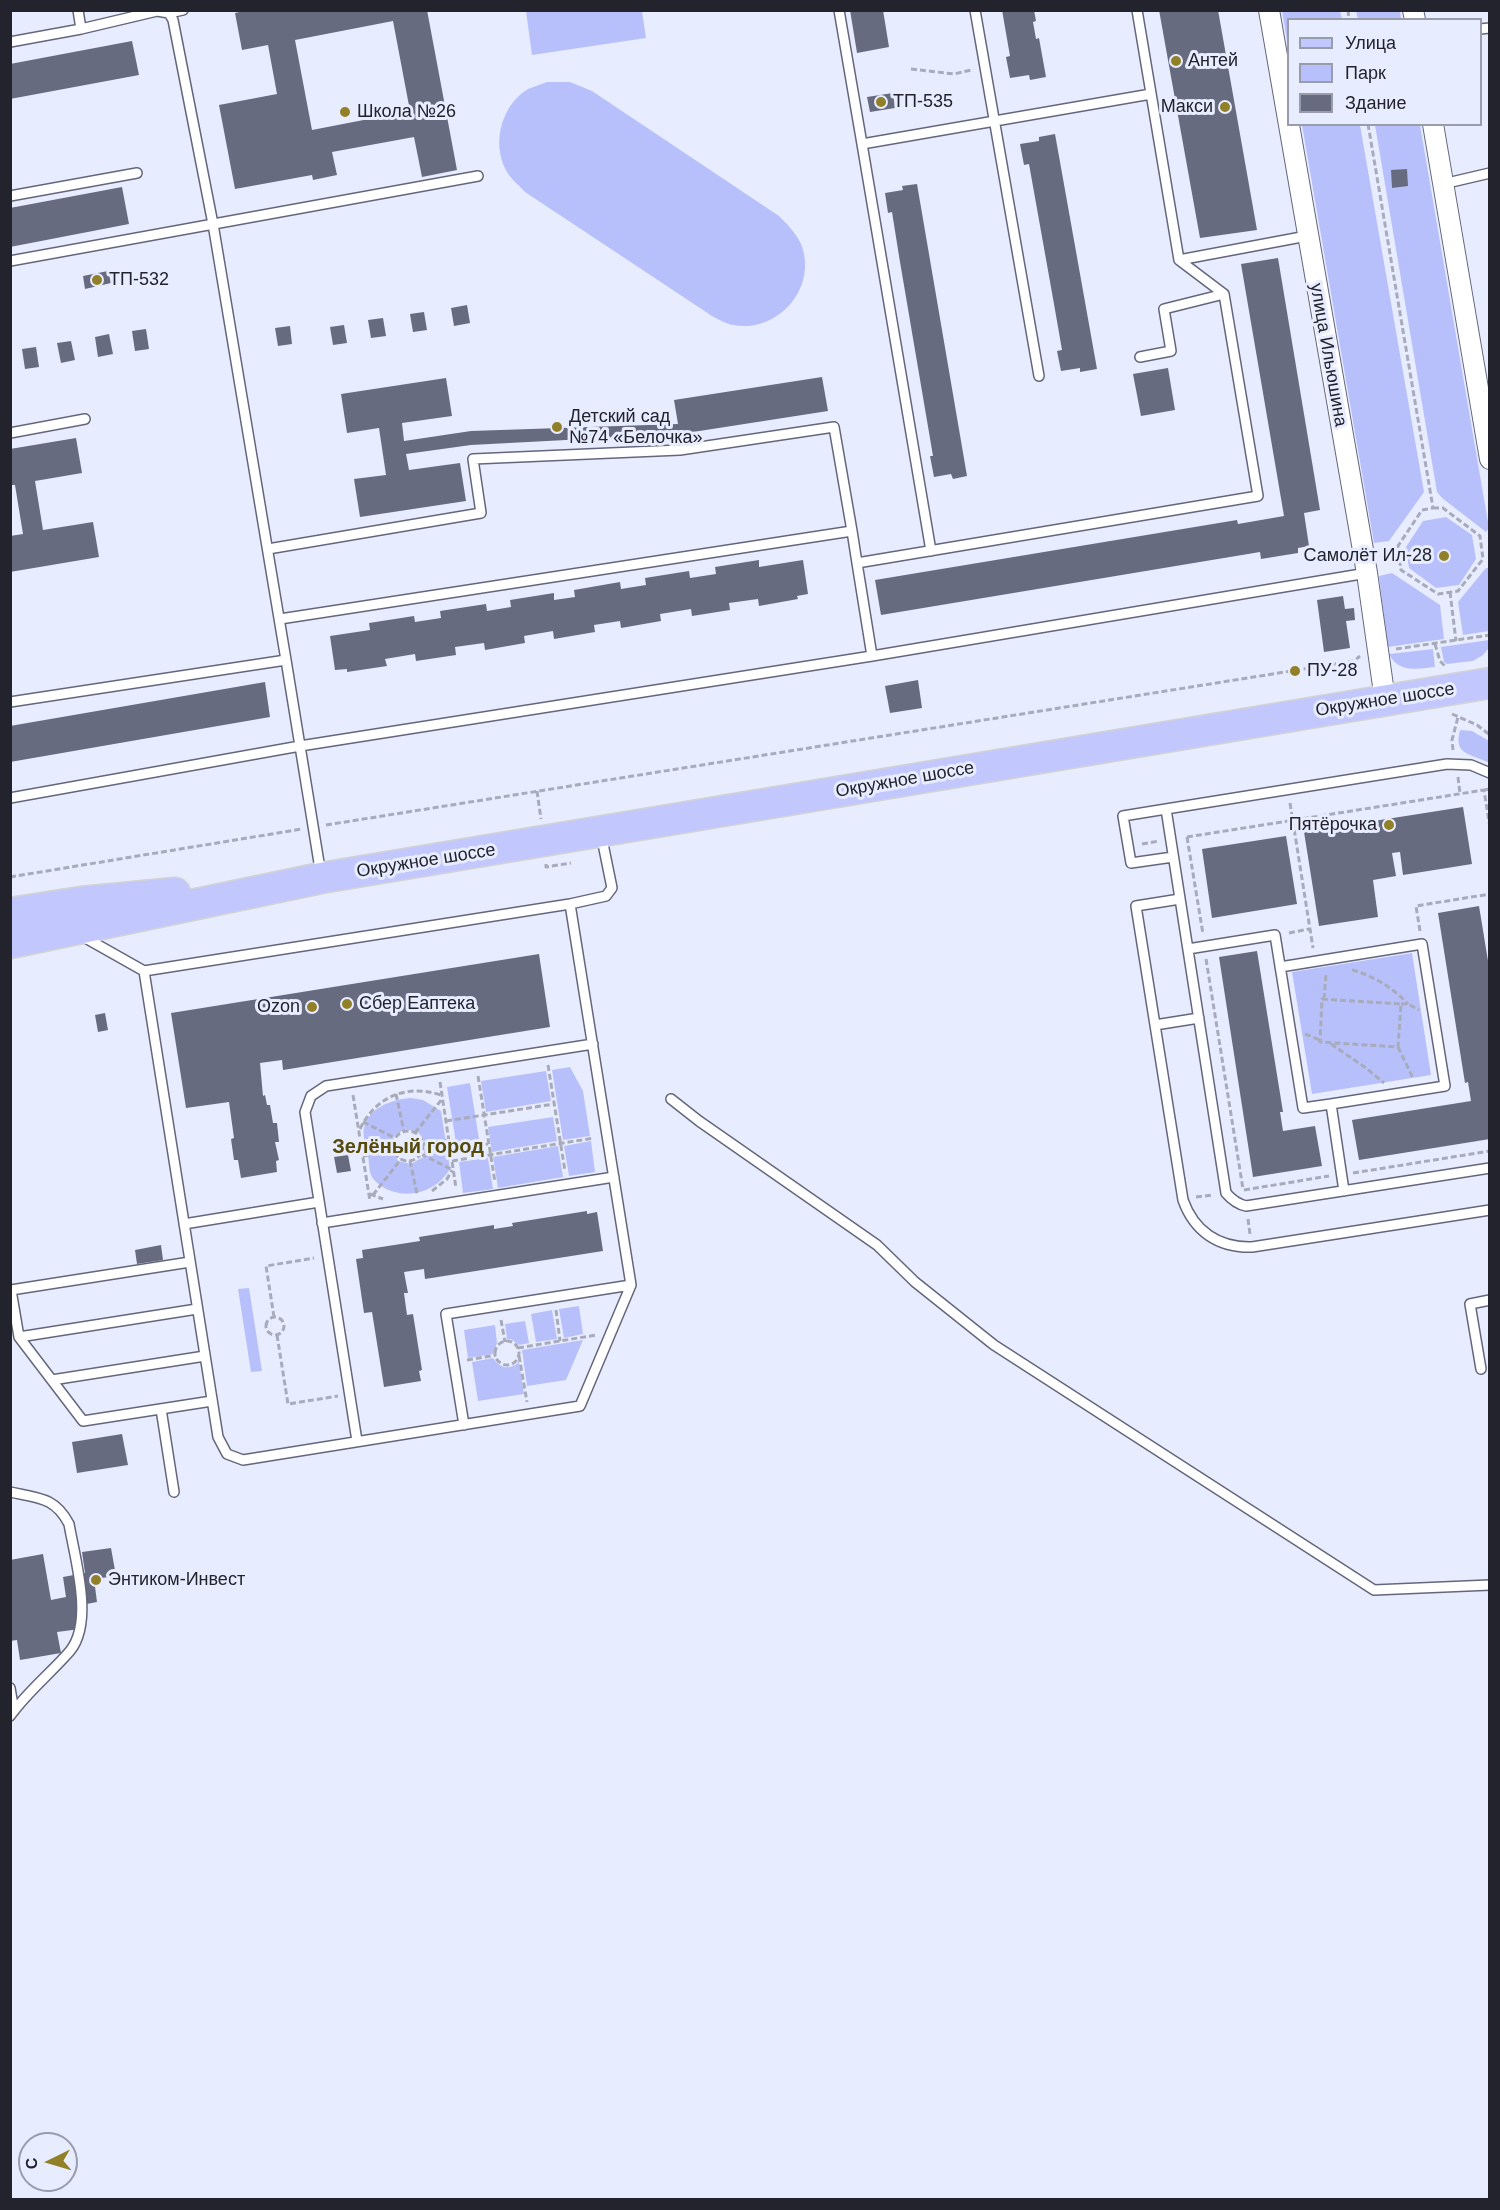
<!DOCTYPE html>
<html>
<head>
<meta charset="utf-8">
<style>
	body { margin:0 }
	#map { position:relative; width:1500px; height:2210px; overflow:hidden; background:#e8ecff; font-family:Arial,sans-serif }
	canvas { display:block }
	.frame { position:absolute; inset:0; border:12px solid #22232c; pointer-events:none }
	.legend { position:absolute; left:1287px; top:18px; width:195px; height:108px; box-sizing:border-box; background:#e8ecff; border:2px solid #999cab; margin:0; padding:8px 10px; list-style:none; font-size:18px; color:#22232c }
	.legend li { display:flex; align-items:center; gap:12px; height:30px }
	.legend b { width:30px; border:2px solid #999cab }
	.north { position:absolute; left:18px; top:2132px; width:60px; height:60px; box-sizing:border-box; background:#e8ecff; border:2px solid #999cab; border-radius:50%; rotate:265deg; font-size:16px; font-weight:700; line-height:24px; text-align:center; color:#22232c }
	.north::after { content:''; display:block; margin:auto; width:21px; height:27px; background:#918027; clip-path:polygon(50% 0,100% 100%,50% 72%,0 100%) }
</style>
</head>
<body>
<div id="map">
<canvas width="1500" height="2210"></canvas>
<div class="frame"></div>
<ul class="legend">
<li><b style="height:8px;background:#c2c7fe"></b>Улица</li>
<li><b style="height:16px;background:#b8c0fc"></b>Парк</li>
<li><b style="height:16px;background:#676b7f"></b>Здание</li>
</ul>
<div class="north">С</div>
</div>
<script>
const c = document.querySelector('canvas').getContext('2d');
c.lineJoin = 'round';
function fillPath(path, color) { c.fillStyle = color; c.fill(path, 'evenodd'); }
function stroke(path, color, width, dash) { c.strokeStyle = color; c.lineWidth = width; c.lineCap = dash ? 'butt' : 'round'; c.setLineDash(dash || []); c.stroke(path); }
function label(font, color, halo, rows, align = 'center') {
  c.font = font + ' Arial,sans-serif'; c.lineWidth = 6; c.setLineDash([]); c.textBaseline = 'middle'; c.strokeStyle = halo; c.fillStyle = color; for (const [text, x, y, turn = 0] of rows) {
    c.save(); c.translate(x, y); c.rotate((+turn || 0) * Math.PI / 180); c.textAlign = isNaN(turn) ? turn : align; if (halo) c.strokeText(text, 0, 0); c.fillText(text, 0, 0); c.restore();
  }
}
fillPath(new Path2D(`
	M526,11H642L646,38L532,55Z
	M1282,11H1340L1342,19L1288,20V47Z
	M1356,11H1400L1401,19H1358Z
	M547,82H570L592,91L779,216C790,227 801,238 804,254C812,295 774,333 733,325C726,324 718,319 712,316L525,192C520,186 513,181 509,175C491,149 499,109 525,91C531,87 540,85 547,82Z
	M1302,125H1360L1424,492L1389,541L1374,543Z
	M1375,125H1420L1489,528L1486,532L1442,498L1437,492Z
	M1446,517L1472,535L1476,559L1459,585L1436,588L1409,568L1406,547L1423,521Z
	M1486,568H1489V631L1463,635L1458,602Z
	M1392,573L1440,605L1444,639L1388,647L1379,576Z
	M1489,640V648L1483,655L1473,661L1447,664L1444,662L1441,647Z
	M1433,649L1435,667C1417,669 1398,673 1389,654Z
	M1460,730L1472,731L1489,741V763C1471,753 1453,756 1460,730Z
	M1412,953L1431,1075L1312,1094L1292,972Z
	M570,1067L583,1091L590,1136L563,1140L552,1070Z
	M546,1071L551,1101L486,1112L481,1081Z
	M470,1083L479,1139L456,1143L447,1087Z
	M411,1098L423,1100L441,1111L450,1169C437,1191 410,1200 386,1189C381,1186 375,1182 372,1177C369,1172 369,1162 368,1155C366,1147 362,1135 364,1128C368,1107 394,1099 411,1098ZM405,1129L418,1132L426,1143L423,1157L411,1164L398,1161L391,1149L394,1136Z
	M553,1117L557,1141L492,1152L488,1127Z
	M591,1141L595,1172L569,1176L564,1146Z
	M558,1146L563,1177L498,1188L493,1157Z
	M488,1158L493,1189L463,1193L459,1162Z
	M249,1288L262,1371L251,1372L238,1289Z
	M579,1306L583,1334L564,1338L559,1309Z
	M552,1310L557,1339L536,1342L531,1314Z
	M525,1321L529,1343L519,1345L511,1339H507L505,1324Z
	M495,1325L497,1343L493,1354L468,1358L464,1330Z
	M583,1340L566,1380L527,1386L522,1350Z
	M493,1358C500,1368 509,1371 519,1362L524,1394L478,1401L472,1362Z`), '#b8c0fc');
fillPath(new Path2D(`
	M248,10H427L457,170L422,177L414,137L332,152L337,175L313,180L312,175L235,189L219,105L277,94L268,45L242,50L235,13ZM393,21L410,111L312,130L295,40Z
	M850,10H883L889,47L857,53Z
	M1002,10H1034L1036,21L1033,22L1036,39L1039,38L1046,77L1030,80L1029,75L1010,78L1006,57L1010,56Z
	M1159,10H1218L1257,230L1200,238Z
	M132,41L139,75L10,99V64Z
	M893,93L895,108L870,112L867,97Z
	M1055,134L1097,369L1080,372V368L1061,371L1057,351L1062,350L1054,304L1029,164L1024,165L1020,144L1039,141V137Z
	M1407,169L1408,186L1392,188L1391,170Z
	M917,184L967,476L953,479L951,474L934,477L930,456H933L899,256L892,212L888,213L885,193L903,190L902,186Z
	M122,187L129,224L10,247V208Z
	M1278,258L1320,510L1304,513L1309,546L1298,548V553L1261,559L1260,552L881,615L875,580L1237,520L1238,524L1284,516L1241,264Z
	M108,271L111,283L85,289L83,276Z
	M467,305L470,323L454,326L451,308Z
	M424,312L427,330L413,332L410,314Z
	M383,318L386,336L371,338L368,320Z
	M344,325L347,343L333,345L330,327Z
	M290,326L292,344L278,346L275,328Z
	M146,329L149,349L135,351L132,331Z
	M109,334L113,354L98,357L95,337Z
	M71,341L75,360L61,363L57,343Z
	M36,347L39,367L25,369L22,349Z
	M1168,368L1175,410L1141,416L1133,374Z
	M822,377L828,411L680,434L471,445L406,454L409,470L460,463L466,501L360,517L354,479L386,475L379,428L347,433L341,394L446,378L452,416L402,423L404,441L471,431L678,424L674,400Z
	M76,438L82,473L35,481L43,530L93,522L99,557L10,572V536L23,534L15,485H10V449Z
	M759,560V567L803,560L808,594L797,596L798,599L759,606L758,599L729,603L730,610L692,616L691,609L660,614L661,621L621,628L620,621L594,625L595,632L554,639L553,631L524,636L525,643L485,650L484,643L455,647L456,655L416,661L415,654L385,659L387,666L347,672V669L335,670L330,636L370,630L369,623L414,616L415,622L441,618L440,611L486,604L487,611L511,607L510,600L554,593V600L575,597L574,590L620,582L621,589L646,585L645,578L689,571L690,578L716,574L715,567Z
	M1343,596L1345,609L1354,608L1355,620L1346,621L1350,648L1324,652L1317,600Z
	M918,680L922,708L890,713L885,686Z
	M265,682L270,717L10,762V726Z
	M1463,807L1472,864L1403,875L1400,852L1392,853L1396,876L1373,880L1378,917L1319,926L1304,832Z
	M1286,836L1297,904L1212,918L1202,849Z
	M1479,906L1490,973V1139L1359,1160L1352,1120L1471,1101L1468,1082L1465,1083L1438,913Z
	M1257,951L1283,1112H1280L1283,1131L1315,1126L1322,1166L1253,1177L1219,957Z
	M539,954L550,1027L283,1070L282,1060L260,1063L263,1096L265,1095L267,1105H270L273,1123H277L279,1142H275L279,1160L276,1161L277,1172L241,1178L238,1160H234L231,1139L234,1138L229,1102L186,1108L171,1013Z
	M105,1013L108,1030L98,1032L95,1015Z
	M348,1155L351,1171L337,1173L334,1157Z
	M587,1211V1214L597,1212L603,1251L425,1279L424,1269L404,1272L408,1293H404L407,1315L413,1314L422,1370L419,1371L421,1381L384,1387L372,1312L364,1313L356,1259L363,1258L362,1250L420,1241L419,1237L494,1225V1229L513,1226L512,1223Z
	M161,1245L163,1260L137,1264L135,1250Z
	M122,1434L128,1465L77,1473L72,1442Z
	M111,1548L116,1576L94,1579L97,1602L76,1606L80,1629L57,1632L61,1653L20,1660L17,1640L10,1641V1560L43,1554L51,1600L66,1597L63,1577L85,1573L82,1552Z`), '#676b7f');
const lane = new Path2D(`
	M839,10L862,144
	M975,10L1039,376
	M169,13L183,10
	M81,29L157,11L169,13L173,20L213,224L286,660
	M1480,29L1490,28
	M10,42L81,29L78,10
	M1443,184L1490,173
	M10,196L137,173
	M1179,260L1307,236
	M10,261L478,176
	M1140,357L1171,351L1164,309L1224,294
	M10,433L85,419
	M268,549L481,513L473,459L680,450L834,427L852,531
	M931,551L862,144L1151,94
	M280,619L852,531L857,563
	M872,656L1367,573
	M10,702L286,660L321,875
	M1490,773L1471,765L1447,764L1166,809L1226,1193C1232,1200 1237,1204 1246,1206L1490,1168
	M10,798L300,746L872,656L857,563L1258,496L1224,294L1179,260L1137,10
	M1166,809L1123,816L1131,863L1173,857
	M1180,899L1136,906L1183,1200C1194,1231 1218,1248 1252,1247L1490,1210
	M82,936L144,971L570,904L606,896L612,888L601,834
	M1188,949L1275,935L1303,1108L1331,1104
	M1280,967L1422,944L1445,1086L1331,1104L1344,1191
	M144,971L218,1437L227,1454L243,1460L580,1406L631,1285L570,904
	M1155,1025L1199,1018
	M671,1099L699,1121L877,1245L915,1282L994,1345L1374,1590L1490,1585
	M322,1223L614,1177
	M184,1224L319,1202
	M190,1262L11,1290L19,1337L83,1421L212,1401
	M19,1337L197,1309
	M1481,1369L1470,1304L1490,1300
	M52,1380L205,1356
	M161,1409L174,1492
	M464,1425L446,1314L631,1285
	M357,1441L305,1112L311,1096L326,1086L593,1044
	M10,1492C38,1498 55,1497 69,1524C75,1559 94,1622 70,1651C51,1673 27,1692 10,1716
	M10,1688L14,1711`);
const street = new Path2D(`
	M1269,10L1367,573L1385,700
	M1413,10L1415,20
	M1433,124L1490,459`);
const primary = new Path2D(`
	M10,913L81,902L175,893
	M10,943L321,878L1490,683`);
stroke(lane, '#64677c', 12);
stroke(street, '#64677c', 22);
stroke(primary, '#d3d3d5', 33);
stroke(new Path2D(`
	M1348,10L1349,20
	M911,69L954,74L971,70
	M1368,124L1433,508
	M1433,508H1443L1480,536L1483,559L1458,591L1438,594L1401,570L1398,546L1422,510Z
	M1450,592L1456,641
	M1435,644L1440,661L1445,666
	M1396,649L1490,635
	M1452,714L1477,725L1490,735
	M1453,750L1452,740L1458,717
	M1458,777L1460,794
	M1484,790L1490,789
	M537,791L541,819
	M1290,803L1313,948
	M326,825L1354,661L1360,656
	M1187,837L1203,934
	M1187,837L1484,790L1490,828
	M1142,844L1159,841
	M546,864V867L571,863
	M10,877L302,829
	M1420,931L1416,906L1490,894
	M1289,933L1309,929
	M1206,959L1243,1189
	M1352,970C1374,976 1393,988 1408,1004
	M1322,999L1401,1004L1398,1047L1320,1042Z
	M1324,999L1326,974
	M1401,1004H1408L1419,1010
	M1305,1034L1320,1040
	M1331,1044L1366,1068L1384,1083
	M1398,1047L1413,1078
	M548,1065L565,1171
	M478,1076L495,1182
	M440,1082L456,1188
	M396,1094L404,1132
	M353,1095L370,1201
	M446,1121L554,1104
	M363,1122L395,1138
	M360,1129C376,1096 407,1084 441,1095
	M393 1146a15 15 0 1 1 30 0a15 15 0 1 1-30 0Z
	M415,1133L442,1099
	M423,1144L449,1140
	M450,1150L488,1144
	M421,1154L453,1170
	M363,1156L394,1151
	M410,1161L417,1194
	M452,1161L594,1138
	M1353,1173L1490,1151
	M1244,1190L1329,1176
	M432,1191L447,1179L452,1170
	M370,1194L383,1199
	M373,1195L401,1159
	M1196,1197L1213,1195
	M1248,1219L1250,1234
	M556,1310L560,1341
	M274,1317L266,1266L314,1258
	M266 1326a9 9 0 1 1 18 0a9 9 0 1 1-18 0Z
	M501,1320L505,1342
	M277,1335L288,1404L338,1396
	M495 1353a12 12 0 1 1 24 0a12 12 0 1 1-24 0Z
	M518,1348L596,1335
	M519,1356L527,1402
	M467,1360L496,1355`), '#a8abba', 3, [6, 3]);
stroke(lane, '#fff', 9);
stroke(street, '#fff', 20);
stroke(primary, '#c2c7fe', 30);
for (const [x, y, r, color] of [
	[1176,61,6,"#918027"],
	[881,102,6,"#918027"],
	[1225,107,6,"#918027"],
	[345,112,6,"#918027"],
	[97,280,6,"#918027"],
	[557,427,6,"#918027"],
	[1444,556,6,"#918027"],
	[1295,671,6,"#918027"],
	[1389,825,6,"#918027"],
	[347,1004,6,"#918027"],
	[312,1007,6,"#918027"],
	[96,1580,6,"#918027"]
]) { const dot = new Path2D(); dot.arc(x, y, r, 0, 2 * Math.PI); c.fillStyle = color; c.fill(dot); stroke(dot, '#e8ecff', 2); }
label('18px', '#22232c', '#e8ecff', [
	["Антей",1188,61],
	["ТП-535",893,102],
	["Макси",1213,107,"right"],
	["Школа №26",357,112],
	["ТП-532",109,280],
	["Детский сад",569,417],
	["№74 «Белочка»",569,438],
	["Самолёт Ил-28",1432,556,"right"],
	["ПУ-28",1307,671],
	["Пятёрочка",1377,825,"right"],
	["Сбер Еаптека",359,1004],
	["Ozon",300,1007,"right"],
	["Энтиком-Инвест",108,1580]
], 'left');
label('18px', '#22232c', '#e8ecff', [
	["улица Ильюшина",1328,355,80],
	["Окружное шоссе",1385,700,-9],
	["Окружное шоссе",905,780,-10],
	["Окружное шоссе",426,861,-9]
]);
label('bold 20px', '#564b0a', '#e8ecff', [
	["Зелёный город",408,1147]
]);
</script>
</body>
</html>
